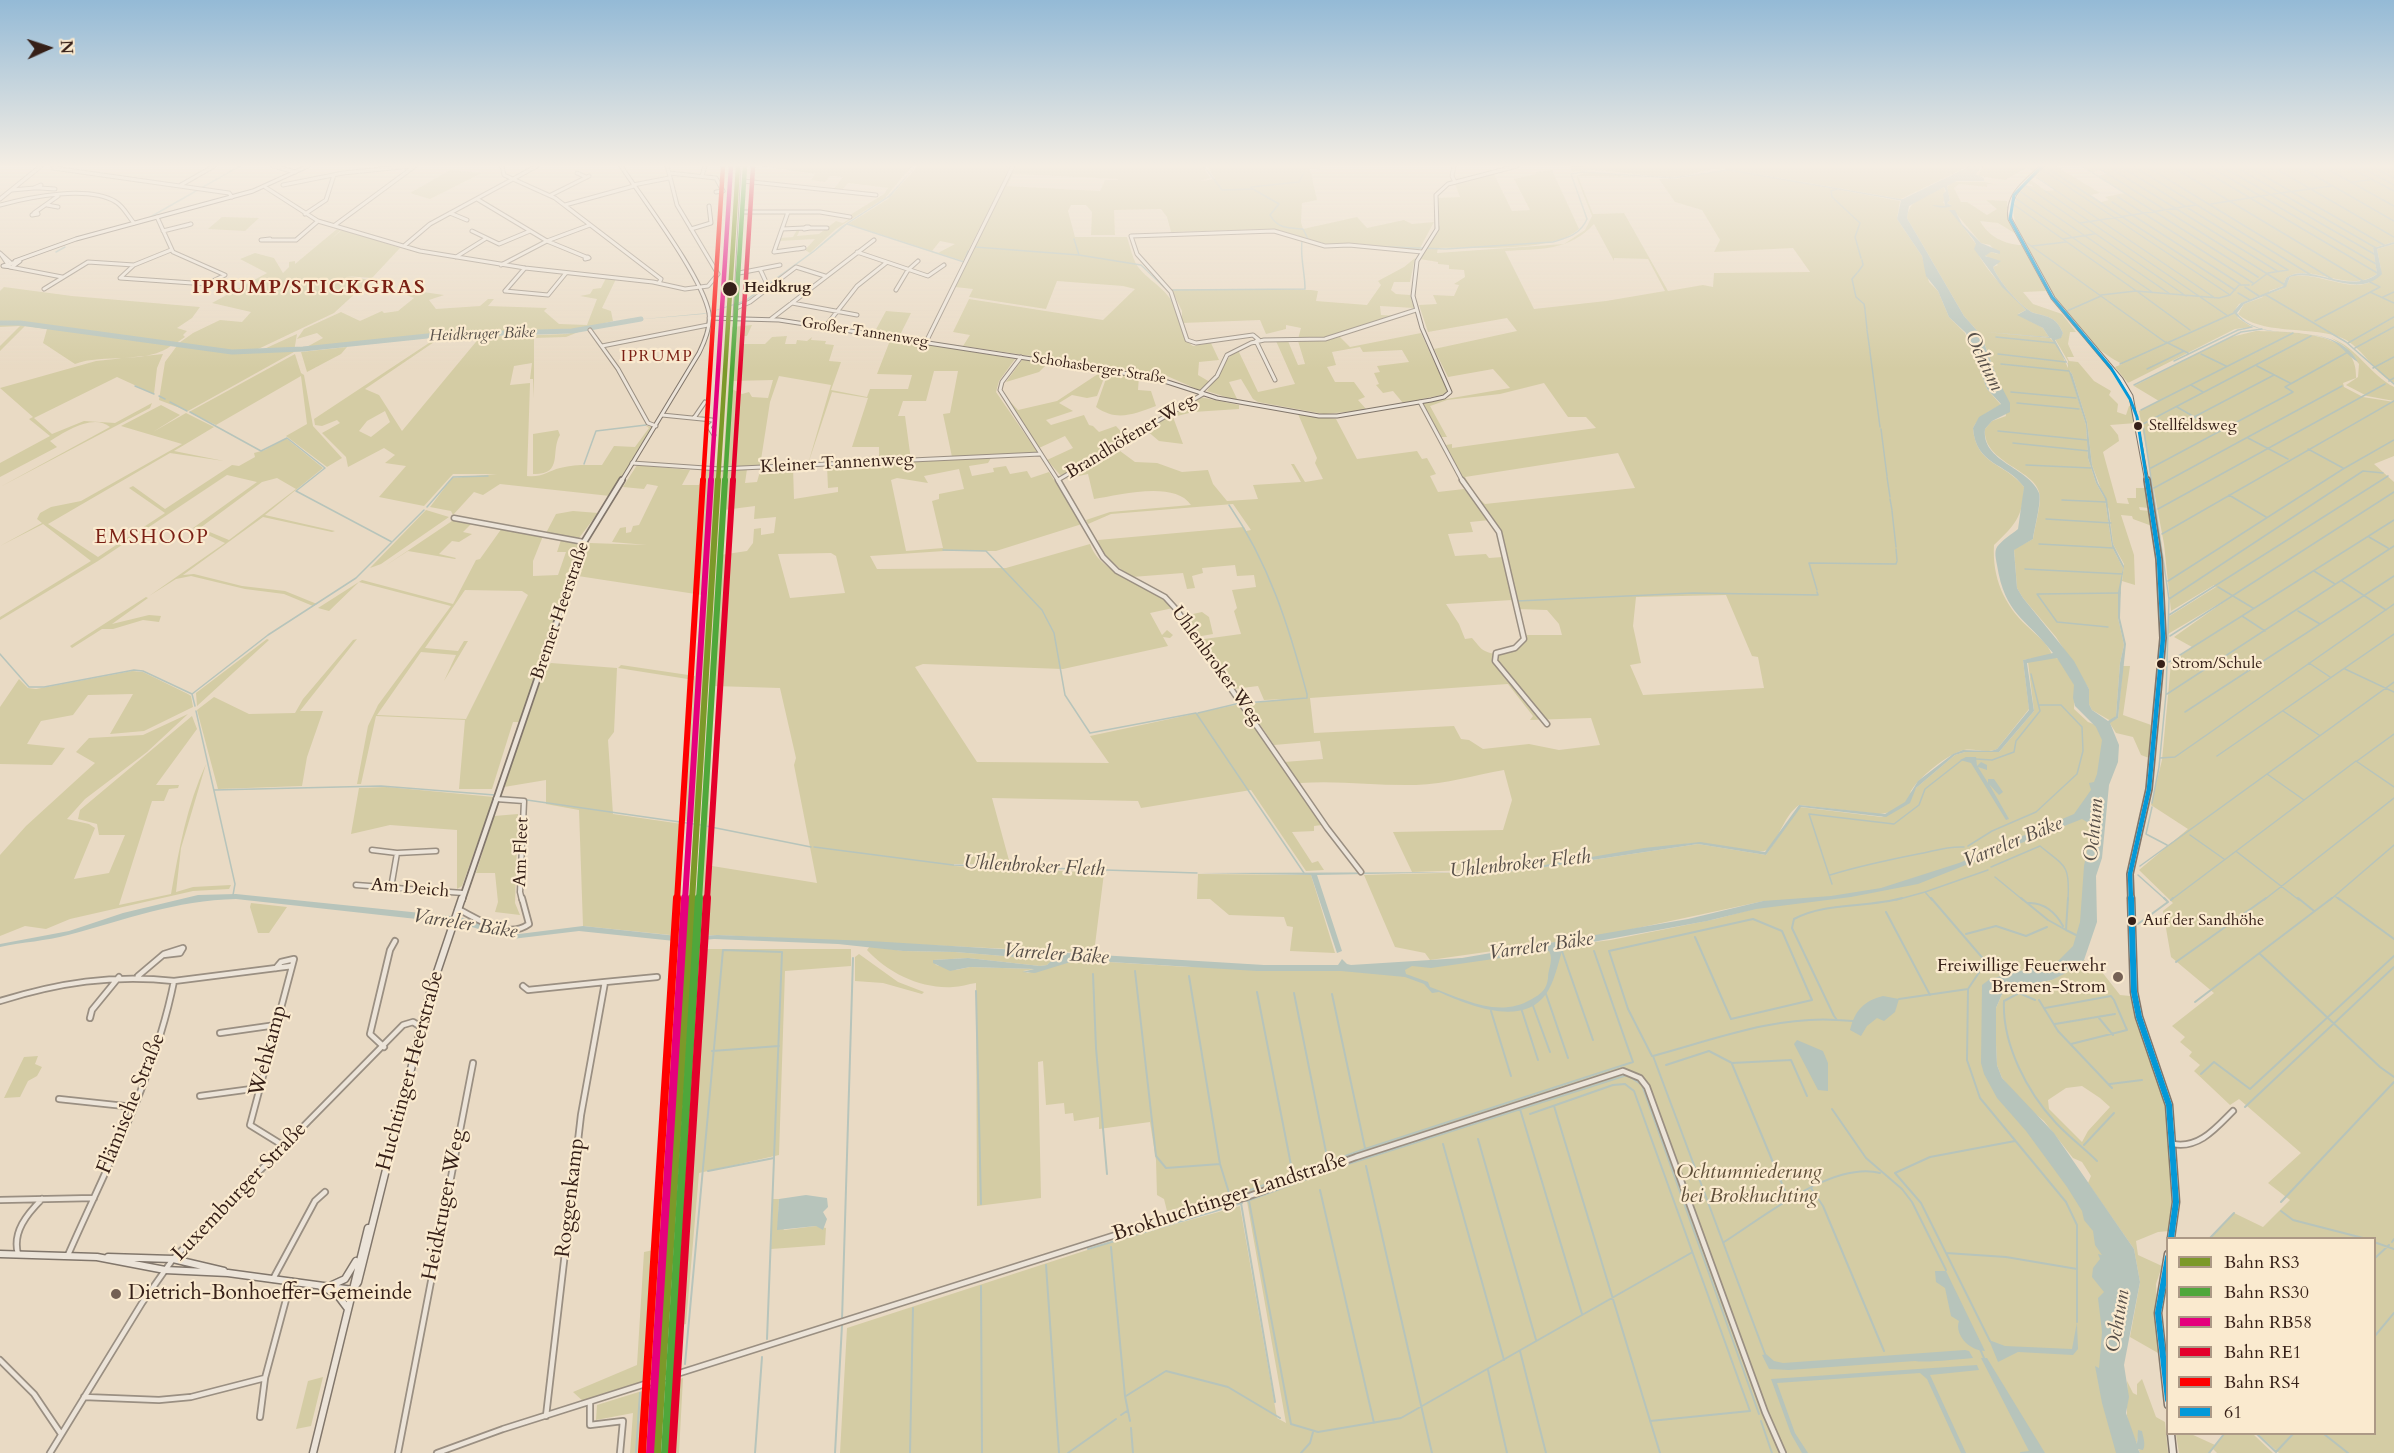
<!DOCTYPE html>
<html>
<head>
<meta charset="utf-8">
<style>
	body { margin:0 }
	#map { position:relative; width:2394px; height:1453px; overflow:hidden; background:#e9dac4; font-family:Cardo,serif }
	canvas { display:block }
	.legend { position:absolute; left:2166px; top:1237px; width:210px; height:198px; box-sizing:border-box; background:#faeacf; border:2px solid #ac9986; margin:0; padding:8px 10px; list-style:none; font-size:18px; color:#362018 }
	.legend li { display:flex; align-items:center; gap:12px; height:30px }
	.legend b { width:30px; border:2px solid #ac9986 }
	.north { position:absolute; left:18px; top:18px; width:60px; height:60px; -webkit-text-stroke:4px #faeacf; paint-order:stroke; rotate:87deg; font-size:16px; font-weight:700; line-height:24px; text-align:center; color:#362018 }
	.north::after { content:''; display:block; margin:auto; width:21px; height:27px; background:#362018; clip-path:polygon(50% 0,100% 100%,50% 72%,0 100%) }
</style>
</head>
<body>
<div id="map">
<canvas width="2394" height="1453"></canvas>
<ul class="legend">
<li><b style="height:8px;background:#7c9929"></b>Bahn RS3</li>
<li><b style="height:8px;background:#4fa73b"></b>Bahn RS30</li>
<li><b style="height:8px;background:#e5007d"></b>Bahn RB58</li>
<li><b style="height:8px;background:#e4002b"></b>Bahn RE1</li>
<li><b style="height:8px;background:#f00"></b>Bahn RS4</li>
<li><b style="height:8px;background:#0399d9"></b>61</li>
</ul>
<div class="north">N</div>
</div>
<script>
const c = document.querySelector('canvas').getContext('2d');
c.lineJoin = 'round';
function fillPath(path, color) { c.fillStyle = color; c.fill(path, 'evenodd'); }
function stroke(path, color, width, dash) { c.strokeStyle = color; c.lineWidth = width; c.lineCap = dash ? 'butt' : 'round'; c.setLineDash(dash || []); c.stroke(path); }
function label(font, color, halo, rows, align = 'center') {
  c.font = font + ' Cardo,serif'; c.lineWidth = 4.5; c.setLineDash([]); c.textBaseline = 'middle'; c.strokeStyle = halo; c.fillStyle = color; for (const [text, x, y, turn = 0] of rows) {
    c.save(); c.translate(x, y); c.rotate((+turn || 0) * Math.PI / 180); c.textAlign = isNaN(turn) ? turn : align; if (halo) c.strokeText(text, 0, 0); c.fillText(text, 0, 0); c.restore();
  }
}
fillPath(new Path2D(`
	M761,166H912L885,198L836,229L810,253L805,250L815,239L779,241L780,238L793,237L798,228H801L797,236L819,234L836,221L843,223L853,216L850,215L884,194L888,188L848,183L842,190H833L843,177L830,176L825,182L811,180L815,174Z
	M918,166H1011L963,261L938,253L955,244L940,241L932,251L848,224L888,199Z
	M1015,166H1203L1210,178L1201,181L1215,179L1207,166H1320V170L1310,169L1317,200L1302,203L1301,222L1303,229L1357,217L1367,228L1404,220L1412,224L1434,222L1419,250L1350,243L1329,245L1274,229L1171,232L1167,217L1161,209L1114,210L1115,235H1091L1092,212L1086,205H1071L1068,211L1075,237H1127C1130,246 1132,256 1136,264C1147,281 1166,286 1176,309C1183,324 1178,335 1193,346L1211,343L1219,360L1199,362L1198,375L1210,382L1199,390L1167,376L963,346L970,335L953,332L969,299L1103,320L1135,289L1123,286L1057,281L1046,309L969,297L973,289L955,287ZM1013,174L1118,179V180H1105L1100,191L1007,186Z
	M1586,166H1969L1901,199L1739,171L1900,201L1897,219L1922,256L1929,282L1938,291L1949,317L1965,333L1987,389L2001,405C1989,411 1979,416 1973,428C1976,466 2006,463 2024,487C2023,517 2015,525 1994,545C1992,577 2004,605 2027,626C2036,635 2048,643 2052,655L2023,660L2029,709L1997,749C1986,754 1975,748 1964,750C1949,753 1916,779 1910,793L1955,755L1965,752H1999L2034,711L2028,662L2054,657L2061,660L2075,686L2074,709L2088,722L2111,731L2105,784L2077,960L2009,984L1990,1009L1996,1073L2121,1245L2118,1356L2130,1453H840L847,1328L1115,1241L1240,1206L1277,1418L1286,1423L1245,1190L1167,1211L1164,1199L1157,1195L1156,1160L1150,1122L1099,1129V1117L1074,1121L1073,1113L1065,1114L1064,1103L1046,1105L1043,1061L1038,1062L1041,1198L977,1206L976,983C968,984 960,987 953,987C921,989 888,973 867,950L870,946L903,951L955,952L1053,960L1047,965L1040,966L968,958L933,960L936,965L956,970L970,967L1034,969L1023,971L1028,973L1077,960L1188,967H1391L1611,940L1716,919L1753,909L1764,901L1605,935L1430,960L1425,953L1395,947L1364,875L1519,871L1698,844L1766,855L1799,807L1882,817L1891,812L1880,814L1799,805C1785,815 1780,835 1770,848C1763,858 1708,842 1692,843L1527,868L1412,872L1393,832L1503,830L1512,800L1504,770C1475,775 1446,784 1416,785C1377,786 1339,780 1300,783L1284,762L1323,759L1320,741L1274,745L1246,704L1284,699L1264,700L1258,686L1234,689L1197,640L1241,634L1234,611L1237,608L1232,590L1256,587L1254,575L1237,576L1235,565L1202,568L1203,573L1192,576L1195,588L1187,589L1183,573L1132,577C1120,568 1100,556 1098,540L1244,527L1246,531L1251,530L1233,504L1111,514L1088,524L1086,520L1110,512L1191,505C1175,480 1118,495 1094,499L1088,474L1065,479L1116,448L1135,462L1157,463L1182,472L1208,470L1213,484L1227,501L1258,499L1253,485L1301,482L1291,464H1294L1305,482L1323,479L1315,463L1317,458L1298,414L1336,419L1357,459L1417,451L1422,459L1427,458L1436,474L1430,476L1438,492L1464,489L1490,520L1470,522L1473,532L1448,534L1455,556L1486,554L1489,558L1503,557L1512,600L1446,604L1459,624L1465,639L1472,638C1476,642 1480,649 1485,651C1498,658 1525,652 1527,635H1562L1559,624L1547,610L1517,609V599L1501,532L1470,492L1446,445L1452,444V448L1596,428L1586,417H1568L1544,383L1500,394L1447,400L1430,406L1447,437H1441L1423,403L1510,388L1493,369L1448,377L1434,349L1517,331L1507,318L1428,332L1419,305L1437,304L1433,295L1454,296L1459,285L1454,284L1465,277L1464,270L1449,269V265L1438,264V262L1420,259L1440,225L1437,198L1460,197L1455,184L1494,174L1512,211L1530,210L1514,179L1536,174L1535,172L1552,170L1579,229C1554,253 1473,247 1438,248L1437,253L1564,244L1585,230L1592,216L1576,176L1589,172L1639,177L1578,176L1593,214L1624,213L1668,291L1703,285L1713,287L1714,273L1810,272L1793,248L1714,252L1720,240L1702,210L1675,202L1659,179H1676L1727,169C1707,167 1691,177 1671,177C1638,177 1606,167 1573,172L1569,167ZM1594,224L1614,261V258L1648,259L1665,291L1606,301L1534,309L1505,251C1539,249 1570,251 1594,224ZM1618,453L1635,488L1485,504L1475,495L1465,477ZM1726,595L1752,656L1758,657L1764,688L1643,695L1630,665L1641,663L1633,626L1636,597ZM1508,684L1533,716L1530,720L1591,718L1600,745L1559,750L1529,744L1483,749L1469,740L1461,739L1454,726L1314,733L1310,698Z
	M1983,166H2040L2034,171L2026,168L2005,180L1978,176Z
	M2045,166H2056L2100,193L2091,195L2101,202L2109,200L2105,197L2124,193L2097,176L2106,174L2102,170L2092,172L2082,166H2394V242L2373,248L2377,274C2348,295 2309,261 2286,278L2283,286L2269,291L2270,293C2282,289 2286,289 2290,277C2315,270 2343,291 2368,283C2373,281 2378,274 2381,269L2377,249L2394,244V383C2372,372 2362,344 2337,336C2307,327 2260,334 2238,314L2244,304L2263,297L2261,295L2239,304L2235,310L2238,318L2252,327L2235,329L2128,383L2115,367L2122,364C2071,339 2039,271 2015,222C2011,205 2015,197 2026,185L2035,187L2028,183L2031,180L2046,191L2055,190L2036,176Z
	M450,170L482,173L430,199L410,193Z
	M1952,182H1985L1998,185L1987,184V187L1959,184L1954,188L1961,202H1967L1987,215L1997,209L1986,200L2007,201L2008,217L2016,234L1998,223L1980,221C1988,236 2005,245 2022,245L2046,291L2023,292L2033,304L2062,314L2076,332H2070L2068,344L2074,357H2067L2069,361L2078,362L2094,381L2111,391L2109,395L2118,404L2117,412L2126,415L2129,406L2133,407L2136,423L2110,425L2118,435L2119,441L2103,452L2117,503L2129,504L2127,498H2136V488H2146L2149,508L2139,507L2140,510L2149,511L2152,526L2133,519L2132,516L2121,515L2134,555L2135,585L2122,581L2124,564L2113,544L2109,510L2092,465L2087,422L2072,374L2069,370L2086,425L2088,458L2096,483L2105,499L2112,547L2123,568L2118,618L2124,645L2120,663L2116,716L2111,721L2092,710L2089,704V689L2056,637L2023,598L2017,588L2014,549L2033,539C2035,525 2040,509 2040,497C2039,469 1982,464 1985,429L1992,421L2006,416L2002,390L1981,335L1964,316L1907,218C1909,198 1928,195 1944,187L1946,199L1943,202L1946,206L1936,207L1951,205L1947,203L1950,200L1947,187ZM1953,210L1981,243L1990,245L1998,254L1991,252L1985,255L1998,265L1993,267C1997,279 2022,309 2034,313C2049,317 2056,317 2063,333L2061,337L2055,339L2068,361V368L2058,346L2050,338L1985,332L2049,337L2043,328L2018,314L2026,310C2012,296 1975,261 1976,244L1952,212Z
	M222,217L259,218L245,231L208,229Z
	M337,229L341,230L331,239L343,229L400,248L372,278L346,276L370,280L334,313L254,351H265L264,349L297,334L294,352L188,411L159,400L165,362L179,343L193,333L220,320L242,322L251,312L212,303L267,273L240,259L255,253L274,258L283,273L289,267V262L295,261V264Z
	M1415,258L1410,282H1394L1391,290L1396,294L1410,295L1414,308L1380,306L1381,315L1398,316L1323,338L1298,339L1301,328L1286,325V329L1266,334L1260,320L1182,323V311L1171,289L1311,290L1318,291L1316,301L1367,305L1381,285L1378,281L1404,267Z
	M606,278L616,279L602,308L611,311L613,321L573,331L437,335L303,349L323,338L317,333L297,339L304,329L341,312L360,321L382,311L384,313L398,311L414,298L404,294L416,291L444,295L429,300L436,309L480,306L488,299H494L488,306L547,308L544,311L559,324L587,325L597,299L580,296L590,294L593,289L601,288Z
	M4,287L72,296L200,307L192,318L177,328L187,331L183,335L185,337L175,344H162L172,345C148,365 103,353 75,364L43,343L47,329L25,326L0,351V346L20,326L0,327V291Z
	M886,311L911,313L900,335L874,333Z
	M752,325L747,336H743L742,342L744,344H765L772,337L787,336L785,344H796L797,340L807,341L812,337L811,340L826,341L825,344L834,345L829,361L841,362L831,390L867,397L870,389H908L912,375L877,374L891,338L1015,359L999,381L996,392L1038,453L952,457L943,414L950,413L958,371H934L926,401H903L898,416H905L911,460L879,461V447H852L868,398L832,392L808,464L831,385L779,376L770,402L760,466L723,467L732,327ZM773,380L768,398L752,397L749,392L742,394L732,389L731,381Z
	M586,329L566,337L534,338V398L533,379H530L532,363L514,366L510,385L530,383L527,476C541,478 548,471 560,468C575,464 587,465 602,465L614,446L635,447L649,428L646,426L653,427L610,496L500,484L483,495L474,492L453,515L451,511L430,507L452,478L497,474H453L424,506L379,497L406,466L385,463L395,455L384,448L348,467L346,457L322,433L340,423L337,420L322,426L315,425L314,419L435,339L440,338L365,389L379,395L402,431L480,337L567,334ZM385,411L390,422L371,437L359,431L367,421Z
	M2256,331C2290,332 2359,330 2356,378L2343,383L2344,387L2363,397L2394,402V456L2374,464L2394,482V1453H2279L2258,1434H2374V1238H2210L2234,1213L2263,1227L2290,1200L2268,1183L2301,1153L2239,1099L2230,1105L2194,1071L2200,1065L2189,1056L2192,1052L2180,1042L2185,1037L2172,1026L2214,993L2171,957L2163,911L2173,903L2139,870L2188,829L2151,805L2162,760L2171,663L2192,647L2174,637L2232,596L2168,634V617L2216,587L2214,585L2171,611L2164,544L2139,411L2159,401L2134,386L2231,337Z
	M1421,333L1447,390L1446,394L1403,403L1393,391L1383,393L1376,385L1379,384L1374,373L1380,372L1377,366L1409,362L1402,350L1363,352L1360,347L1332,352L1336,365L1327,367L1335,382H1354L1365,397L1358,400L1367,410L1324,414L1258,402L1253,399L1241,379L1229,382L1238,401L1207,391C1218,377 1223,359 1238,350L1258,392L1295,384L1276,341H1288L1298,365L1305,364L1298,341L1340,337L1350,347Z
	M2331,338C2358,348 2369,374 2394,387V401L2367,396L2346,385L2358,377L2359,364L2344,346Z
	M347,347L341,354L307,372L301,352Z
	M163,354L157,368L154,394L117,377L34,418L52,434L84,421L115,423L152,403L150,408L0,487L110,427C93,413 65,432 50,441L57,447L0,477V463L50,436L29,419L33,417L0,388L96,361Z
	M295,354L301,373L304,375L313,426L342,458L327,467L286,436L307,424L301,376L216,425L189,412Z
	M1022,360L1048,363L1039,372L1006,382Z
	M1101,372L1106,373L1097,396L1087,398L1072,395L1059,403L1073,411L1046,420L1051,425L1084,415L1089,425L1093,426L1099,432L1116,426L1126,437L1061,476L1047,460L1073,448L1065,436L1039,448L1005,396L1018,410L1057,401Z
	M1108,373L1139,377L1138,390L1151,391L1156,406C1134,414 1117,422 1096,407Z
	M1200,397L1239,405V409L1193,412L1173,417L1183,444L1159,441L1146,430Z
	M161,405L180,415L153,432L186,413L214,427L174,451L224,461L170,453L48,524L98,557L165,513L129,488L133,486L165,509L232,465L239,466L255,457L254,453L265,450L286,438L323,468L265,515L335,531L332,532L263,517L183,575L194,574L242,586L285,591L317,604L313,606L284,594L245,589L191,576L176,579L149,596L225,543L193,528L257,482L227,475L98,561L0,620V617L91,561L43,524L0,546L42,523L37,519L40,513L51,507L81,501L182,444L121,426ZM277,478L296,489L229,540L200,528L262,482Z
	M558,430L560,435C550,451 564,475 533,474V434Z
	M991,458L988,463L969,466L972,476L994,472L993,468L1006,466L1010,474L1027,471L1031,478L1049,472L1082,524L996,551H944L870,556L877,569L1006,568L1090,544C1099,570 1131,578 1154,592C1161,596 1167,602 1173,608L1150,613L1162,635L1167,630L1173,635L1170,638L1163,637L1168,646L1063,669L923,664L915,667L977,762L1109,763L1090,736L1240,704L1322,825L1314,826V831L1292,832L1312,863L1318,861L1324,870L1306,871L1251,790L1141,808L1138,801L992,798L1010,864H954V866L1104,873L1094,953L717,935L694,936L722,469H747L745,483L757,482L761,468L793,467L794,499L838,492V487L828,488L827,466ZM959,469L964,489L939,494V499L932,501L943,548L906,551L891,480L897,478L928,483L924,476ZM755,506L754,519L776,517L774,533L761,535V528L754,529L753,543L747,551L720,555L724,510ZM831,553L836,556L845,593L790,598L778,554ZM714,686L780,688L796,758L794,765L817,883L706,865Z
	M637,465L690,470L682,485H699L706,470H718L695,822L680,820L688,770L694,680L618,668L621,665L695,676L702,595L578,576L590,543L647,545L612,542L620,528L626,527V533L631,532L633,526L639,525L658,486L647,484L644,489L623,487Z
	M426,510L449,517L381,564L370,568Z
	M573,511L598,513L579,538L546,533L556,514Z
	M455,519L473,522L463,532L472,534L459,542L452,541L439,554L456,558L455,559L408,551L385,566Z
	M502,528L543,536L533,561V576L558,575L566,552H557L561,540L582,543L519,722H513L492,789H459L465,720L376,716L361,784H357L368,726L378,705L451,606L359,582L329,611L318,608L362,580L453,604L476,560L480,559ZM465,590L522,591L528,595L466,719L377,715L421,652L456,655L444,681L468,641H464L458,651L425,648Z
	M146,597L148,598L112,624L149,615L161,616L159,622L143,620L113,629H102L72,648L70,646Z
	M1202,612L1209,617L1213,634L1196,637L1184,616Z
	M267,639L269,640L197,706L196,693Z
	M357,639L300,711H323L307,757L302,786L218,789L197,710L214,697L249,714L295,713L303,699L353,640Z
	M551,663L617,668L614,732L608,740L613,814L682,824L680,936L583,926L579,810L546,804V780L504,787L545,668Z
	M2123,666H2130L2123,715L2154,726L2149,758L2141,755L2133,737L2116,733L2109,722L2118,718Z
	M132,671L143,672L188,694L191,696L193,707L144,731L110,734L133,694L88,695L73,715L41,721L27,744L65,748L52,765L0,764V707L19,679L28,688L36,689Z
	M188,714L147,752L85,799L67,819L89,824L95,828L74,879L109,873L125,835H99L97,824L78,819L80,810L192,716L197,729L156,785H179L178,788L169,789L164,801H152L119,905L171,894C179,849 187,805 206,764L181,848L176,892L193,887L231,885L229,889L193,891L70,919L46,929L25,926L0,936V855L26,826L95,763L76,752L89,738L143,735Z
	M387,787L494,797L462,886L457,889V830L390,825L351,834L359,788Z
	M518,814L515,903L520,915L495,912L498,902L495,873H476L494,816Z
	M1198,874L1311,875L1335,953L1290,951L1293,927L1287,926L1284,917L1229,915L1210,899H1197Z
	M251,903L287,907L269,933H258L250,907Z
	M682,947L686,948L658,1378L584,1402L573,1392L637,1365L644,1252L658,1249L675,1071Z
	M697,947L708,949H851V966L785,971L779,1155L699,1173L686,1324L674,1327Z
	M859,954L898,982L924,992L922,994L883,983L855,981V957Z
	M2084,960L2102,972L2120,995L2130,996L2165,1102L2172,1201L2169,1231L2158,1232L2136,1241L2138,1255L2162,1266L2156,1284L2158,1353L2130,1337L2140,1282L2134,1249L2088,1183L2091,1176L2082,1162L2073,1158L2044,1121L2021,1102L2002,1078L1997,1065L1996,1043V1008L2003,992L2012,987L2052,980L2074,968ZM2082,1086L2100,1098L2110,1107L2088,1131L2082,1142L2049,1109L2048,1100L2066,1088Z
	M38,1056L35,1064L42,1067L37,1076L28,1081L20,1097L4,1098L24,1057Z
	M773,1199H779L778,1221L784,1230L816,1226L826,1228L825,1245L771,1249Z
	M323,1377L311,1426L296,1429L308,1381Z
	M683,1378L679,1453H664L668,1382Z
	M2142,1379L2156,1417L2165,1422L2168,1453H2140L2138,1448L2140,1450L2137,1436V1444C2133,1434 2126,1422 2127,1411C2127,1400 2128,1392 2127,1381L2133,1393L2137,1395V1384Z
	M658,1386L653,1453H630L633,1413L596,1420L597,1405Z
	M2176,1434H2191L2215,1445L2224,1434H2253L2273,1453H2217L2213,1449L2210,1453H2179Z`), '#d4cca4');
fillPath(new Path2D(`
	M916,166L891,196L849,223L814,252L745,302L704,314L633,320L707,313L745,300L813,251L842,226L888,196Z
	M1970,166H1983L1976,174L1984,178V181H1957L1947,186L1950,200L1947,203L1952,206C1944,209 1938,208 1932,205L1945,206L1943,194L1946,191L1944,187L1909,206L1907,218L1964,316L1981,335L1998,380L2010,403V412L1992,421L1985,429C1981,462 2029,467 2039,493C2042,500 2034,530 2033,539L2014,550L2017,588L2023,598L2074,661L2089,689V704L2092,710L2108,721L2116,716L2120,663L2124,645L2118,618V592L2123,568L2112,547L2105,499L2096,483L2088,458L2086,425L2068,369L2072,374L2087,422L2092,465L2098,483L2107,499L2113,544L2124,566L2121,586L2120,618L2126,644L2118,718L2110,723L2119,745L2118,762L2109,785L2102,858L2096,876L2097,922L2084,960L2066,973L2052,980L2012,987L2003,992L1996,1008V1043L1997,1065L2002,1078L2054,1133L2134,1249L2140,1282L2124,1365L2129,1397L2126,1413L2137,1444L2138,1430L2142,1431C2143,1437 2146,1444 2143,1450L2138,1449L2140,1453H2116L2102,1403L2095,1366L2099,1368L2102,1332L2098,1298L2104,1292L2092,1277L2093,1268L2100,1259L2098,1254L2102,1255L2095,1245L2093,1231L2084,1220L2082,1211L2067,1187L2026,1131L1997,1098L1984,1074L1981,1063L1982,985L1990,979L2058,961L2073,946L2080,922L2084,866L2092,825L2082,819L1918,884L1851,897L1756,909L1707,921L1571,946L1562,951C1558,964 1554,983 1546,994C1522,1028 1468,1005 1439,992L1432,993L1424,984L1405,977L1341,971H1257L1077,960L1035,973L1022,972L1034,969L970,967L950,971L933,963V960L968,958L1040,966L1047,965L1052,960L955,952L903,951L838,944L714,939L684,942L579,931L512,939L462,924L236,899C176,900 125,920 68,935C46,941 23,942 0,947V944L69,931L123,913L198,895L236,894L460,917L519,934L583,926L687,937L717,935L870,941L1264,965H1338L1342,959L1347,964L1351,965L1462,958L1688,919L1763,901L1831,896L1881,888L1959,863L2074,814L2091,790L2089,783L2094,782L2097,774L2102,740L2096,727L2075,706L2073,698L2074,685L2057,658L2027,663L2034,711L1999,752H1965L1955,755L1916,788L1910,803L1886,817L1801,807L1766,855L1698,844L1519,871L1317,875L1342,951L1337,953L1311,875L1196,873L1477,872L1527,868L1644,848L1700,842L1765,852L1799,805L1885,814L1905,802L1918,781L1953,754L1963,750L1991,751L1997,749L2029,710L2023,660L2053,653C2025,617 2005,615 1997,565C1996,559 1994,552 1997,547C2002,540 2012,534 2018,529L2024,487C2006,462 1976,466 1973,428L1979,417L2001,404L1987,389L1966,333L1949,317L1938,291L1926,276L1922,256L1897,219L1901,200ZM1549,951C1554,961 1548,968 1548,978C1547,989 1541,994 1532,999C1498,1019 1464,999 1430,987L1428,982L1406,974L1405,970L1412,966L1431,968Z
	M1949,210H1955L1962,224L1981,243L2000,251V254L1991,252L1985,256L2001,261L1993,267C1997,279 2022,309 2034,313C2049,317 2056,317 2063,333L2061,338L2055,340L2070,368L2051,338L1985,332L2049,337L2043,328L2017,315L2026,310L2002,287L1974,249L1976,244L1973,239Z
	M2394,242V244L2377,249L2382,274C2357,300 2319,268 2290,277L2286,287L2244,304L2237,313C2264,349 2331,315 2358,362C2348,357 2340,342 2325,338C2295,328 2257,340 2233,312L2241,303L2283,286L2286,278C2309,261 2348,296 2377,274L2373,248Z
	M1966,757H1976L1977,766L1981,762L1987,765V770L1978,767L1988,783V779H1994L2003,792L1999,795L1989,784L2009,819L2006,820L1971,763L1960,760Z
	M1883,996L1899,999L1895,1012L1884,1021L1877,1018L1867,1026L1861,1036L1850,1030C1855,1010 1864,1001 1883,996Z
	M1797,1040L1823,1051L1828,1063V1091L1818,1090L1794,1044Z
	M806,1195L827,1198L828,1207L823,1212L827,1219L823,1230L816,1226L777,1230L779,1199Z
	M1935,1271H1946L1985,1351C1971,1351 1954,1336 1959,1321L1951,1316L1945,1288L1936,1282Z
	M2077,1322L2078,1349L2073,1355L2018,1352L1998,1362L1989,1340L2005,1346L2072,1349Z
	M1965,1350L1969,1351L1973,1358C1959,1359 1926,1363 1915,1361L1789,1370L1769,1369L1762,1355L1766,1354L1774,1361L1783,1363Z
	M1981,1358H1987L2045,1453H2030Z
	M1977,1365L1979,1370L1930,1375L1966,1453H1961L1927,1379L1920,1373L1777,1383L1795,1433L1808,1453H1802L1791,1434L1771,1379Z`), '#b7c4bb');
stroke(new Path2D(`
	M1003,166L1009,167
	M1204,166L1222,190L1253,189L1279,204L1270,215C1278,229 1288,228 1303,229L1308,239
	M2082,166L2258,277
	M2095,166L2285,285
	M2107,166L2277,271
	M2120,166L2288,270L2268,273L2252,285
	M2133,166L2311,275
	M2146,166L2332,279
	M2171,166L2363,281
	M2196,166L2379,274
	M2209,166L2376,264
	M2221,166L2374,254
	M2234,166L2376,248
	M2247,166L2384,245
	M2271,166L2394,237
	M2298,166L2394,221
	M2322,166L2394,206
	M2347,166L2394,191
	M2359,166L2394,185
	M2372,166L2394,178
	M2036,177L2215,298
	M2352,182L2369,180
	M2026,186L2186,296
	M1252,189L1251,187L1299,182L1303,174
	M1837,189L1831,191L1832,197L1860,223L1855,237L1861,258
	M2045,191L2228,316
	M2021,192L2170,294
	M2273,194L2331,186
	M2118,197L2253,283
	M2015,198L2152,292
	M2112,202L2240,284
	M2013,204L2135,290
	M2211,204L2268,195
	M145,220L240,166
	M2080,223L2196,205
	M847,224L964,262L968,251
	M1074,239L1079,255L1141,265L1164,287
	M2063,239L2094,234
	M2027,243L2165,342
	M2032,246L2066,242
	M975,247L1079,255
	M1389,247L1446,249L1553,242C1567,238 1581,234 1587,219L1571,174L1583,172L1673,178L1729,170L1902,200
	M56,252L65,247
	M1858,272L1863,265L1862,260
	M1857,273L1852,279L1856,297L1864,304L1865,309
	M2245,287L2259,296
	M1173,290L1305,289C1305,272 1300,258 1302,241
	M1169,291L1172,301
	M2138,292L2190,330
	M2370,292L2394,303
	M2238,293L2250,300
	M2101,295L2136,291L2219,298L2230,295L2239,285H2249
	M2230,295L2043,170L2047,168L2235,290
	M2266,295L2346,342L2394,384
	M2383,297L2394,292
	M1865,310L1867,329
	M2067,311L2101,296
	M2315,321L2380,287L2370,282
	M1867,330L1870,351
	M1996,337L2055,343
	M2166,342L2188,353
	M2348,343L2394,317
	M2355,348L2394,327
	M1870,352L1880,427
	M1998,354L2066,362
	M2201,354L2226,366
	M2174,361L2238,330L2252,327
	M2001,364L2069,371
	M2120,364L2234,313
	M2257,366L2290,383
	M2373,368L2394,357
	M2147,369L2184,351
	M2389,381L2394,378
	M2134,385L2241,332L2262,329
	M2191,385L2203,392
	M135,386L154,394
	M2011,392L2076,398
	M159,396L165,399
	M170,402L187,411
	M2017,403L2079,409
	M2177,407L2217,430
	M2141,410L2293,333
	M190,412L261,451L287,438L325,468L296,491L392,542L356,578L268,635L192,694
	M2194,417L2274,375
	M1881,429L1887,476
	M1998,431L2087,440
	M2248,438L2288,459
	M2013,443L2089,451
	M2308,449L2343,468
	M584,464L596,431L646,425
	M2026,465L2091,468
	M2151,468L2293,392L2285,387L2348,352
	M1887,477L1890,497
	M2154,488L2342,386
	M2229,495L2266,517
	M1890,499L1892,510
	M2062,500L2106,502
	M1229,505C1269,563 1289,627 1307,694V698L1245,703
	M427,507L453,477L488,476
	M2158,509L2385,384
	M1892,511L1896,547
	M2046,519L2111,523
	M2162,534L2394,401
	M2369,537L2388,548
	M393,541L424,510
	M2039,544L2113,548
	M1896,549L1897,560
	M943,550L986,551L1042,610L1054,633L1065,695L1090,733L1196,713L1304,873
	M2025,569L2122,574
	M2314,571L2335,584
	M2168,581L2343,469L2394,440
	M2342,581L2386,610
	M2218,587L2253,608
	M1817,590L1809,563L1896,564L1897,561
	M2169,599L2363,471L2383,473
	M1517,601L1693,593L1818,595L1817,592
	M2298,611L2320,624
	M2169,615L2388,476
	M2242,616L2265,631
	M2108,627L2057,622L2037,594L2120,593
	M2170,636L2394,492
	M0,654L29,687H44L134,670L143,671L192,694L195,706
	M2169,662L2394,520
	M2309,663L2330,677
	M2345,669L2394,692
	M2167,694L2394,546
	M196,711L235,884L233,895
	M2283,711L2319,735
	M2185,712L2394,576
	M1198,713L1240,703
	M2217,756L2394,634
	M2160,758L2175,757L2394,604
	M1976,759L1992,760L2014,752L2016,741L2040,711L2031,674
	M2357,761L2394,734
	M2267,774L2304,800
	M214,790L381,786L495,795
	M499,796L701,825L811,847
	M2152,803L2159,767L2166,694L2169,599L2143,424L2311,336
	M2152,807L2146,834L2167,845
	M2190,835L2224,859
	M1968,846L1992,831L2036,812L2077,774L2083,751L2082,727L2061,705H2039
	M814,847L953,865L1197,873
	M2237,852L2299,900
	M2140,866L2394,682
	M1991,867L2040,846C2066,867 2070,865 2068,900
	M1830,875C1859,866 1888,860 1918,854C1934,851 1947,846 1964,847
	M2138,875L2166,900
	M1995,877L2023,900
	M1832,884L1809,814L1894,824L1919,805L1925,789L1962,760
	M2336,897L2340,900
	M1896,900L1925,892
	M1932,900L1925,892L1988,870
	M2171,900L2356,761L2394,787
	M2264,900L2394,798
	M2330,900L2394,845`), '#b7c4bb', 1.5);
stroke(new Path2D(`
	M2021,898L2048,920L2066,930
	M2068,898L2066,930L2076,935
	M2298,898L2314,911
	M2338,898L2394,939
	M2171,900L2173,898
	M2028,903C2044,902 2056,913 2063,926
	M1886,912L1930,995
	M2138,924L2168,902L2164,898
	M1966,934L1996,926L2026,936L2047,927
	M1562,951L1593,1040
	M2260,954L2380,1067L2394,1077
	M2176,962L2266,898
	M1135,971L1156,1156L1166,1168L1220,1164
	M1093,974L1096,1048L1107,1174
	M1189,976L1220,1164L1230,1196
	M1968,989L1967,1060L1980,1098L2066,1202L2077,1225V1322
	M976,991L981,1204
	M1257,992L1293,1175
	M1294,993L1328,1162
	M1332,994L1365,1148
	M1546,994L1568,1058
	M1899,999L1968,989L1986,962L1931,898
	M2035,1000L2019,993L2004,1001C2002,1044 2027,1092 2056,1123C2069,1137 2084,1148 2097,1161
	M2039,1000L2058,1031L2112,1088
	M2195,1002L2332,898
	M1532,1003L1550,1052
	M1521,1008L1538,1060
	M2045,1008L2111,996L2114,1000L2127,1030L2071,1044
	M1491,1011L1511,1076
	M2099,1018L2113,1035
	M1853,1021L1837,1020L1834,1016L1792,928L1794,919C1825,902 1867,908 1902,898
	M2055,1024L2115,1014
	M712,1051L779,1046
	M1652,1056L1628,1009L1609,951L1753,919L1782,931L1812,1000L1731,1019L1695,937
	M1732,1064L1790,1203
	M1666,1065L1709,1051L1732,1063L1791,1060L1807,1096
	M2201,1074L2214,1062L2250,1089L2394,956
	M2110,1084L2142,1080
	M1554,1106L1660,1453
	M2245,1107L2394,967
	M1520,1109L1582,1314
	M1832,1109L1866,1158L1902,1189L1912,1202L1946,1270
	M1530,1114L1613,1085L1625,1084L1634,1091L1750,1411L1650,1421
	M1478,1139L1536,1340
	M2015,1141L1930,1157L1895,1173L1921,1203L1946,1253L2006,1257L2077,1269
	M1443,1144L1504,1360
	M2084,1145L2114,1113
	M1366,1166L1432,1453
	M708,1171L774,1158
	M1811,1188L1823,1206L1884,1351
	M1320,1190L1374,1423
	M1236,1195L1365,1149L1633,1062L1594,951
	M1247,1201L1342,1166L1627,1075L1642,1085L1759,1414
	M1249,1201L1291,1424L1318,1432L1401,1418L1691,1253
	M2281,1202L2394,1082
	M1241,1203L1275,1402
	M2281,1211L2293,1220L2363,1238
	M1159,1216L1230,1196
	M2210,1238L2234,1213
	M1724,1242C1764,1217 1832,1161 1880,1173
	M2374,1242L2394,1249
	M2392,1242L2394,1239
	M1111,1247L1125,1396L1130,1421
	M1088,1249L1242,1203
	M1946,1253L1990,1341
	M2374,1259L2389,1245
	M1046,1265L1059,1453
	M981,1286L982,1453
	M842,1320L853,958
	M2374,1337L2394,1313
	M1980,1349L1984,1358
	M1520,1351L1546,1453
	M1765,1354L1653,1056C1713,1040 1774,1016 1837,1020
	M685,1364L723,950L782,952L767,1339
	M1488,1370L1507,1453
	M645,1381L659,1207
	M1126,1396L1166,1371L1228,1387L1280,1418
	M1121,1415L1127,1411
	M1761,1421L1772,1453
	M1131,1428L1133,1453
	M2257,1434L2276,1452
	M2324,1434L2348,1453
	M2276,1452L2293,1434
	M636,1453L640,1393
	M755,1453L762,1357
	M835,1453L842,1325
	M910,1453L913,1308
	M1068,1453L1116,1419
	M1301,1453L1310,1443L1313,1432
	M2021,1453L2029,1452
	M2209,1453L2224,1434`), '#b7c4bb', 2);
stroke(new Path2D(`
	M0,323H20L232,352L303,349L437,335L572,331L641,319`), '#b7c4bb', 5);
const streetFar2 = new Path2D(`
	M57,166L53,168L229,193L232,197
	M273,166L295,172
	M502,166L504,175L555,198L661,279L659,283
	M667,166L669,173L716,178L723,191L716,192
	M1454,166L1452,176L1455,182
	M577,173L586,177
	M702,176L705,166
	M743,181L876,195
	M41,185L40,188H34Z
	M181,185L214,166
	M283,185L343,173L411,166
	M633,185L669,178
	M265,187L318,221L420,251L525,268L653,282L685,289L708,286L718,274L677,205L669,173
	M40,188L55,189
	M12,190L34,188
	M551,195L589,176
	M0,199L41,166
	M477,199L547,241L586,257
	M0,205C30,197 88,185 116,202C123,206 128,216 134,223
	M47,205L58,207
	M565,205L634,186
	M37,212L38,214L32,215Z
	M741,212H820L850,217
	M788,212L774,252L804,248L798,249
	M34,213L58,196
	M450,213L467,220
	M305,214L326,200L334,175
	M157,217L173,252L225,275L207,284L120,278L134,265L171,250
	M335,225L415,166
	M806,227H809L810,228L804,229Z
	M810,228H827
	M691,229L711,223L709,206
	M782,229L804,228
	M163,231L191,224L184,226
	M472,231L499,244L530,231
	M270,239L261,240H296L318,221
	M404,246L430,224L537,166
	M857,252L928,276L944,265
	M0,253L10,262
	M1,254L7,263
	M456,257L485,239
	M586,257H588L589,258L585,259Z
	M501,265L547,241L590,225
	M10,267L62,277
	M525,268L505,291L548,295L566,273
	M760,269L766,282
	M739,273L780,265
	M44,289L88,262L134,265
	M896,290L908,270L918,261
	M792,303L857,315
	M736,308L750,302L796,267L825,276
	M735,318L743,166
	M771,319L874,240
	M825,327L857,286L886,263
	M590,330L618,369L648,423L656,426
	M1259,340L1253,335L1196,343L1187,340L1171,292L1137,254L1131,236L1274,231L1325,246L1349,245L1422,252
	M1256,341L1275,380
	M926,342L1013,166
	M602,346L708,325
	M1021,357L1002,382L1000,390L1059,482
	M1200,393L1217,376L1227,355L1251,343L1264,340L1325,339L1416,310
	M1420,402L1463,482
	M662,415L712,420L714,422L709,427L714,435
	M694,418L705,402
	M632,463L720,469L1040,454
	M1058,480L1203,394`);
const streetFar1 = new Path2D(`
	M1058,480L1103,557L1117,571L1165,597L1176,609L1327,828L1361,872
	M1462,480L1499,532L1524,639L1515,648L1496,653L1495,661L1547,724
	M454,518L584,542
	M496,799L524,801L520,892L522,900
	M372,850L397,853L436,851
	M356,885L463,893
	M391,888L397,853`);
const street = new Path2D(`
	M458,909C478,919 507,940 529,924L522,898
	M276,968L281,962L294,959L250,1125L284,1146
	M138,976L164,954L183,948L180,953L163,955
	M174,981L292,966
	M605,982L657,977
	M523,986L528,990L605,982L581,1115L546,1416
	M0,1001C58,983 113,974 174,981C155,1077 107,1166 68,1255
	M90,1018L92,1010L119,977
	M220,1033L276,1025
	M384,1047L370,1034L390,950L395,941
	M200,1096L259,1088
	M59,1099L134,1107
	M2173,1144C2199,1149 2216,1128 2233,1111
	M0,1200L94,1198
	M18,1254C12,1232 27,1214 42,1199
	M273,1279L315,1201L325,1192
	M0,1360L34,1394L61,1434
	M84,1397L159,1400L191,1397L265,1378
	M590,1403V1425L623,1421L620,1453
	M260,1417L265,1378L291,1281
	M50,1453L142,1303L173,1259L403,1025L413,1022L421,1027
	M398,1453L473,1063
	M437,1453L503,1429L1144,1226L1244,1198L1356,1157L1623,1071L1640,1078L1647,1087L1765,1412L1783,1453`);
const secondaryFar2 = new Path2D(`
	M2042,166C2026,182 2006,194 2010,219L2053,298L2121,379L2131,396L2147,482
	M15,261L76,239L253,191L308,166
	M16,262L3,266L12,267L20,261
	M709,318L779,320L1155,378L1217,398L1319,416H1337L1431,400L1444,397L1450,392L1422,328L1413,296L1417,261L1437,229L1436,195L1448,184L1517,166
	M621,482L699,353C705,341 711,327 709,313C702,276 644,201 621,166`);
const secondaryFar1 = new Path2D(`
	M462,900L584,542L622,480
	M2131,900L2130,874L2149,789L2163,638L2159,559L2147,480`);
const secondary = new Path2D(`
	M2131,898L2134,992L2139,1017L2169,1105L2176,1202L2171,1238
	M0,1254L97,1257L165,1270L228,1273L353,1290
	M2168,1254L2158,1313L2168,1405
	M108,1257L173,1259L224,1271
	M332,1285L345,1279L356,1261
	M321,1287L336,1293L353,1290
	M353,1290L358,1282L430,993L462,898
	M336,1293L348,1309
	M2171,1434L2173,1453
	M313,1453L368,1228`);
stroke(streetFar2, '#9a8f82', 5);
stroke(streetFar1, '#9a8f82', 7);
stroke(street, '#9a8f82', 8);
stroke(secondaryFar2, '#81766b', 5);
stroke(secondaryFar1, '#81766b', 8);
stroke(secondary, '#81766b', 9);
stroke(streetFar2, '#ece4d9', 3);
stroke(streetFar1, '#ece4d9', 4);
stroke(street, '#ece4d9', 4.5);
stroke(secondaryFar2, '#ece4d9', 3);
stroke(secondaryFar1, '#ece4d9', 4.5);
stroke(secondary, '#ece4d9', 6);
stroke(new Path2D(`
	M2042,166L2014,195L2010,219L2052,297L2111,368L2130,399L2137,417L2147,482`), '#0399d9', 3);
stroke(new Path2D(`
	M2131,900L2130,874L2149,789L2163,638L2159,559L2147,480`), '#0399d9', 4.5);
stroke(new Path2D(`
	M2131,898L2134,992L2139,1017L2169,1105L2176,1202L2171,1238
	M2168,1257L2158,1313L2168,1400`), '#0399d9', 6);
stroke(new Path2D(`
	M718,482L738,166`), '#7c9929', 4.5);
stroke(new Path2D(`
	M692,900L718,480`), '#7c9929', 6);
stroke(new Path2D(`
	M657,1453L692,898`), '#7c9929', 8);
stroke(new Path2D(`
	M725,482L745,166`), '#4fa73b', 4.5);
stroke(new Path2D(`
	M699,900L725,480`), '#4fa73b', 6);
stroke(new Path2D(`
	M665,1453L699,898`), '#4fa73b', 8);
stroke(new Path2D(`
	M711,482L731,166`), '#e5007d', 4.5);
stroke(new Path2D(`
	M685,900L711,480`), '#e5007d', 6);
stroke(new Path2D(`
	M650,1453L685,898`), '#e5007d', 8);
stroke(new Path2D(`
	M733,482L753,167`), '#e4002b', 4.5);
stroke(new Path2D(`
	M707,900L733,480`), '#e4002b', 6);
stroke(new Path2D(`
	M672,1453L707,898`), '#e4002b', 8);
stroke(new Path2D(`
	M703,482L723,166`), '#f00', 4.5);
stroke(new Path2D(`
	M677,900L703,480`), '#f00', 6);
stroke(new Path2D(`
	M642,1452L677,898`), '#f00', 8);
const sky = c.createLinearGradient(0, 0, 0, 369);
sky.addColorStop(0, '#94bad6');
sky.addColorStop(0.45, '#f5eee4');
sky.addColorStop(1, '#f5eee400');
c.fillStyle = sky;
c.fillRect(0, 0, 2394, 369);
for (const [x, y, r, color] of [
	[730,289,8,"#362018"],
	[2138,426,5,"#362018"],
	[2161,664,5,"#362018"],
	[2132,921,5,"#362018"],
	[2118,977,6,"#756154"],
	[116,1294,6,"#756154"]
]) { const dot = new Path2D(); dot.arc(x, y, r, 0, 2 * Math.PI); c.fillStyle = color; c.fill(dot); stroke(dot, '#faeacf', 2); }
label('bold 15px', '#362018', '#faeacf', [
	["Heidkrug",744,289]
], 'left');
label('15px', '#362018', '#faeacf', [
	["Großer Tannenweg",865,333,9],
	["Schohasberger Straße",1099,369,9]
]);
label('italic 16px', '#564e48', '#faeacf', [
	["Heidkruger Bäke",482,335,-2]
]);
c.letterSpacing = '1.5px';
label('16px', '#7a1f14', '#faeacf', [
	["IPRUMP",657,357]
]);
c.letterSpacing = '0px';
label('16px', '#362018', '#faeacf', [
	["Stellfeldsweg",2149,426],
	["Strom/Schule",2172,664],
	["Auf der Sandhöhe",2143,921]
], 'left');
label('18px', '#362018', '#faeacf', [
	["Brandhöfener Weg",1131,437,-31],
	["Kleiner Tannenweg",837,464,-3],
	["Bremer Heerstraße",561,611,-71],
	["Uhlenbroker Weg",1216,666,54],
	["Am Fleet",522,852,-88],
	["Am Deich",410,889,5]
]);
label('18px', '#362018', '#faeacf', [
	["Freiwillige Feuerwehr",2106,967],
	["Bremen-Strom",2106,988]
], 'right');
c.letterSpacing = '1.5px';
label('bold 20px', '#7a1f14', '#faeacf', [
	["IPRUMP/STICKGRAS",309,288]
]);
c.letterSpacing = '0px';
label('italic 20px', '#564e48', '#faeacf', [
	["Ochtum",1983,362,64],
	["Ochtum",2095,830,-85],
	["Varreler Bäke",2013,843,-22],
	["Uhlenbroker Fleth",1520,865,-6],
	["Uhlenbroker Fleth",1034,867,3],
	["Varreler Bäke",465,925,9],
	["Varreler Bäke",1541,947,-8],
	["Varreler Bäke",1056,955,4],
	["Ochtum",2119,1321,-81]
]);
c.letterSpacing = '1.5px';
label('20px', '#7a1f14', '#faeacf', [
	["EMSHOOP",152,538]
]);
c.letterSpacing = '0px';
label('21px', '#362018', '#faeacf', [
	["Wehkamp",269,1051,-75],
	["Huchtinger Heerstraße",411,1071,-75],
	["Flämische Straße",132,1104,-68],
	["Luxemburger Straße",240,1192,-46],
	["Roggenkamp",571,1198,-83],
	["Brokhuchtinger Landstraße",1230,1198,-18],
	["Heidkruger Weg",445,1205,-79]
]);
label('italic 21px', '#60503a', '#faeacf', [
	["Ochtumniederung",1749,1173],
	["bei Brokhuchting",1749,1197]
]);
label('21px', '#362018', '#faeacf', [
	["Dietrich-Bonhoeffer-Gemeinde",128,1294]
], 'left');
</script>
</body>
</html>
